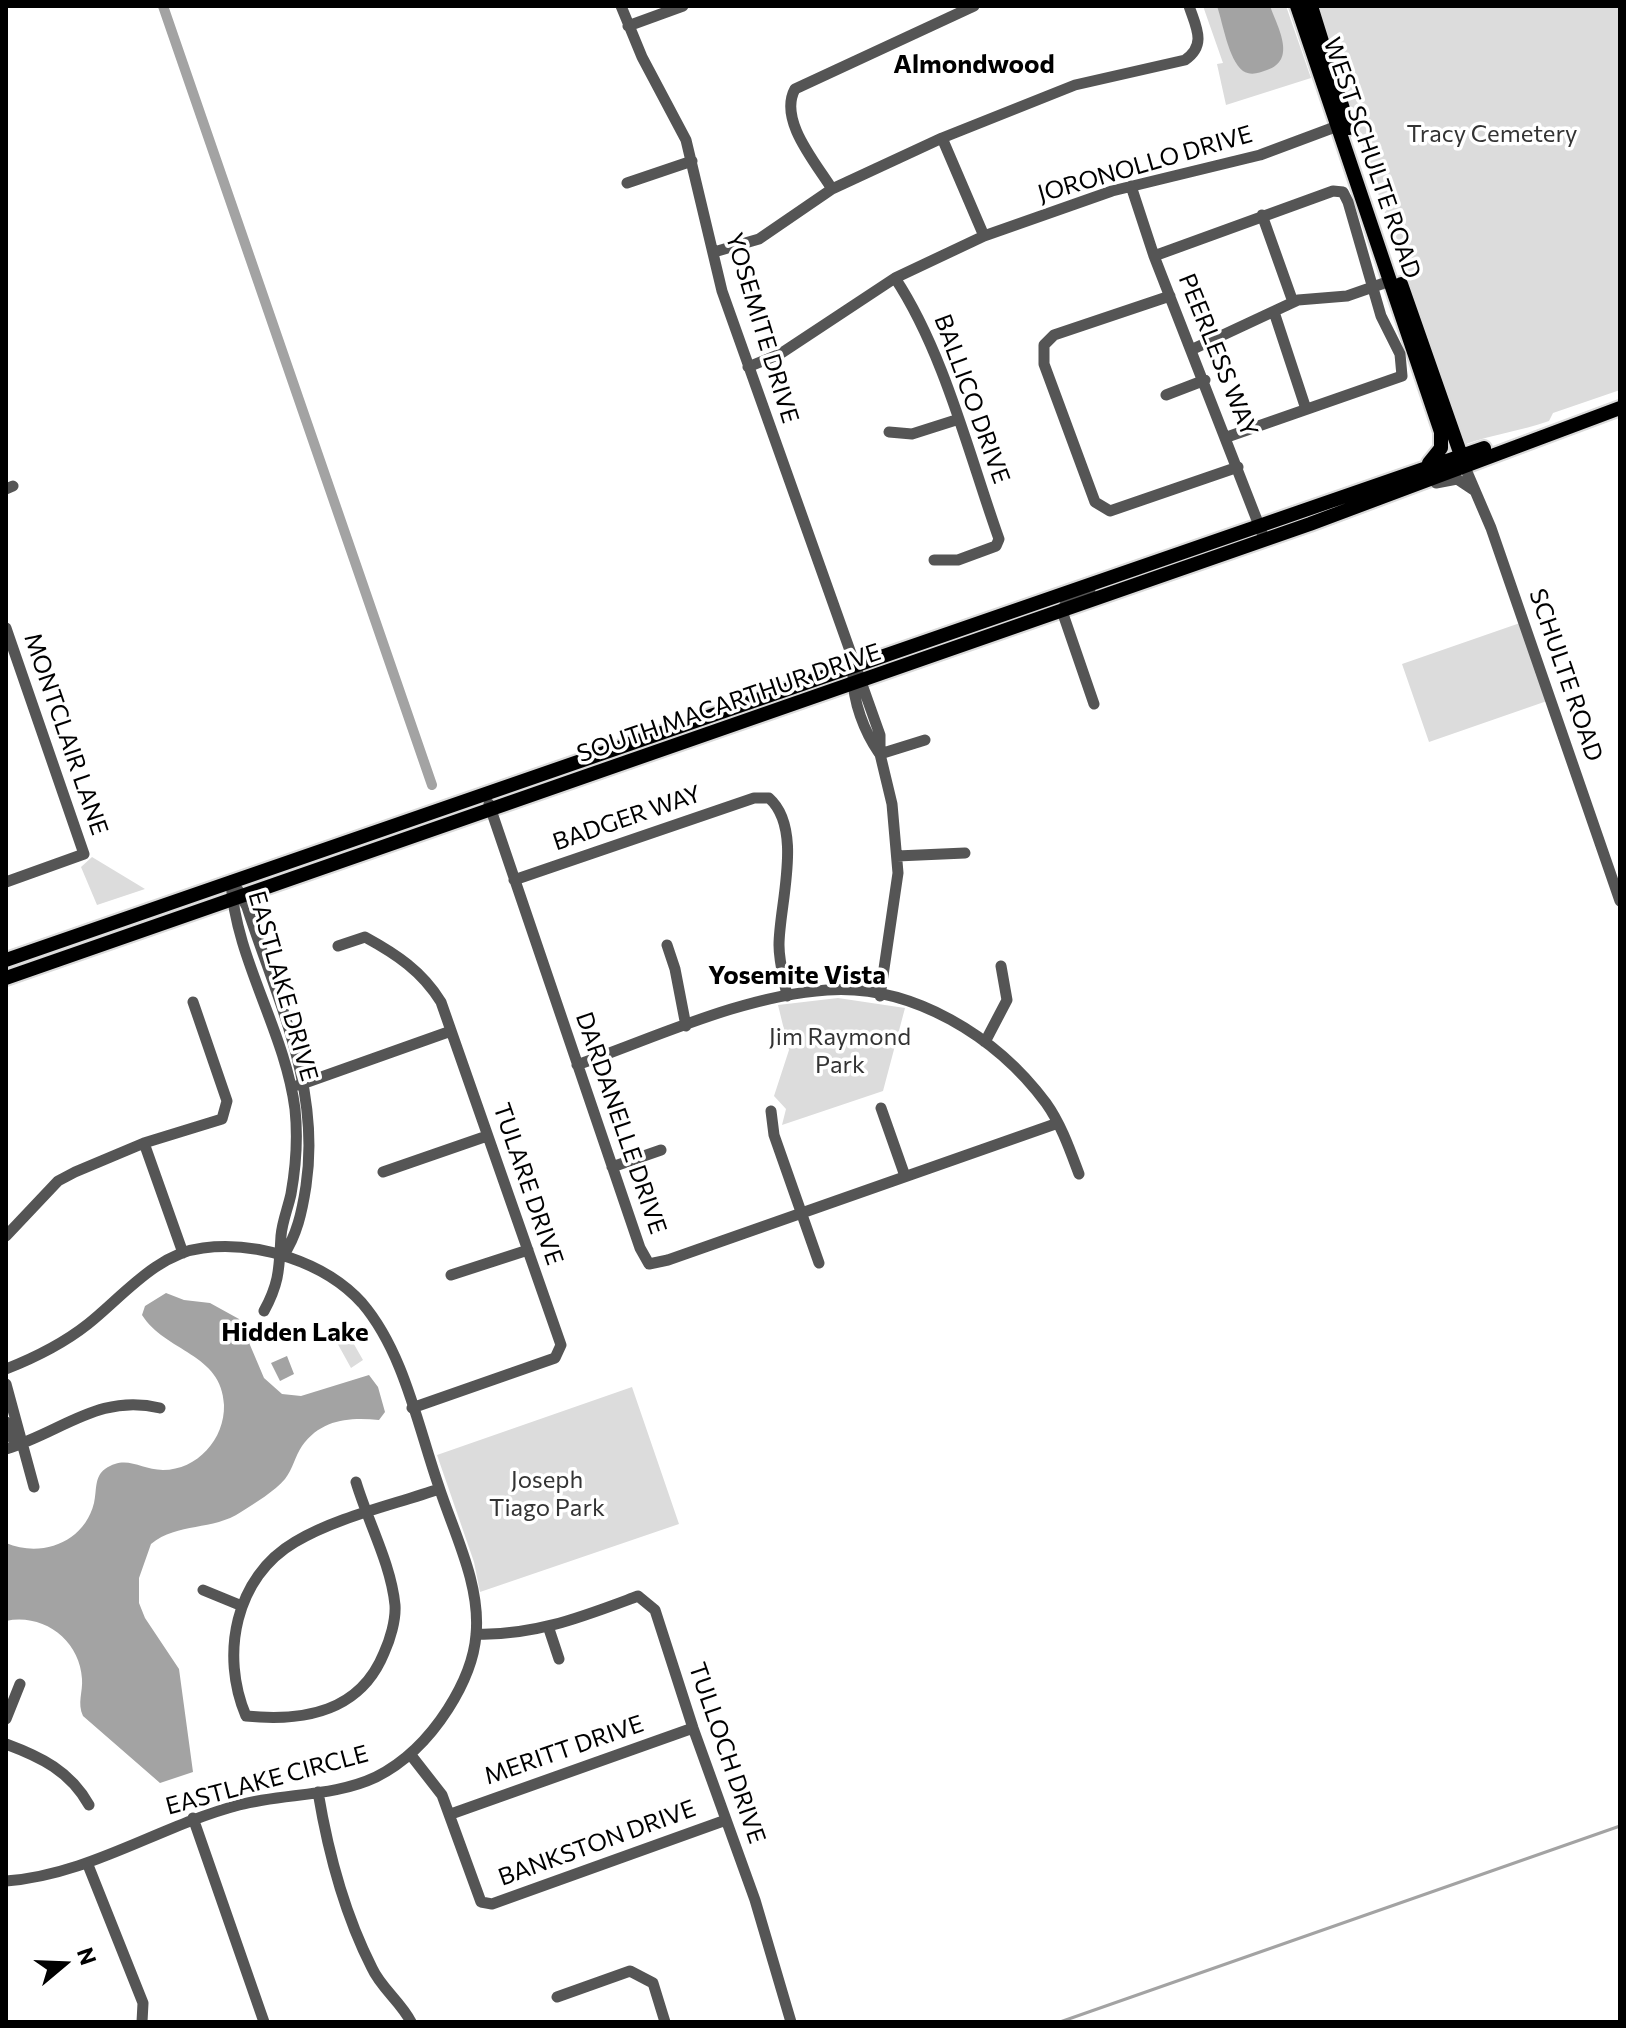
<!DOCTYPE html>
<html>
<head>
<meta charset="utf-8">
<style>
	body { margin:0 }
	#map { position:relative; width:1626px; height:2028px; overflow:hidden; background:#fff; font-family:Commissioner,sans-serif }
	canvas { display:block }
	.frame { position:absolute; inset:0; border:8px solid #000; pointer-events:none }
	.north { position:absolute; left:24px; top:1924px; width:80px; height:80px; -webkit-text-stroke:6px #fff; paint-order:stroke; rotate:71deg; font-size:22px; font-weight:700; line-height:32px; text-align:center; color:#000 }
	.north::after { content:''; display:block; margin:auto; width:28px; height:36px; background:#000; clip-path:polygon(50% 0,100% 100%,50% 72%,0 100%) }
</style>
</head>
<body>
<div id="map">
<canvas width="1626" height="2028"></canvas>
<div class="frame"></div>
<div class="north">N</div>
</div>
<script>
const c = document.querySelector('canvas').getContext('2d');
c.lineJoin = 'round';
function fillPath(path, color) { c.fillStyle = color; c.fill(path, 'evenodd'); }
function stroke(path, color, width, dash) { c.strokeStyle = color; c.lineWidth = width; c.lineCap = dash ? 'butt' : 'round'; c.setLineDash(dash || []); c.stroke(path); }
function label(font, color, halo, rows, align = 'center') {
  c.font = font + ' Commissioner,sans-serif'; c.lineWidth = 7; c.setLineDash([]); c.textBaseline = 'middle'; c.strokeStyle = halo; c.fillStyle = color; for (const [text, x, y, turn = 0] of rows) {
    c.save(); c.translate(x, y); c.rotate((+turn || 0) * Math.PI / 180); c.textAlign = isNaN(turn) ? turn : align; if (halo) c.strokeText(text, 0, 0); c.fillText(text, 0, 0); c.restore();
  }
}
fillPath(new Path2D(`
	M1203,6H1286L1311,78L1226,105L1217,64L1223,63Z
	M1320,6H1620V390L1553,413L1549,421C1520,431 1495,434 1466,444L1372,176Z
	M1520,623L1547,701L1429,742L1402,664Z
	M92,857L145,889L97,905L81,867Z
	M838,998L905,1008L883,1091L782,1125L786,1109L774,1096L789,1050L778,1005Z
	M347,1332L363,1360L351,1368L335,1339Z
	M632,1387L679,1524L480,1592L474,1562L437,1455Z`), '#dcdcdc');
fillPath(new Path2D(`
	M1217,6H1270C1278,28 1297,60 1267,70C1259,73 1251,76 1243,71C1228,59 1223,23 1217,6Z
	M166,1293L184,1300L210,1303L239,1319L264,1378L282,1394L301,1396L369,1375L378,1387L385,1412L379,1420C350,1417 321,1419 302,1446C295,1456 293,1469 285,1479C275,1491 255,1503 241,1512C213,1531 178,1522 151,1544L139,1578V1603L145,1618L179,1669L193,1772L160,1783L83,1716C77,1703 83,1692 82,1679C80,1640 43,1613 6,1621V1543C41,1558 84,1543 94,1503C97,1491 94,1477 105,1469C127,1454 140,1470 163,1470C197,1470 225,1439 224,1405C222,1353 165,1352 142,1315L145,1306Z
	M287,1356L294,1374L280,1381L271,1363Z`), '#a3a3a3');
stroke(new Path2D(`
	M1060,2022L1620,1826`), '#a3a3a3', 3);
stroke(new Path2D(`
	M163,6L432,785`), '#a3a3a3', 10);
const major = new Path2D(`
	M1297,6L1441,432V448L1429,463
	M1311,6L1349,128
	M1401,284L1463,461
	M6,960L1484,448
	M6,978L1310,524L1620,408`);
stroke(major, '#dbdbdb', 18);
stroke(new Path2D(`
	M621,6L642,57L686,140L722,291L880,735V754L892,804L898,873L880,996
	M628,26L683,6
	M942,138L984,236
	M627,183L692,161
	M1131,186L1154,256L1262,533
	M832,189C816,163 778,120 795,89L974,6
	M1262,215L1293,302
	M714,252L759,239L832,189L942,138L1075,85L1185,60C1207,45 1196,27 1189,6
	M1154,256L1333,191L1343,192L1348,202L1381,316L1400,354L1402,376L1227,437
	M895,278C944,352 969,455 999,539L996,546L958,560H934
	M1170,296L1054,335L1044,345V364L1095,502L1110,511L1238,467
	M1274,312L1306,409
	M1193,349L1298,300L1347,296L1390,281
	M748,367L780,354L895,278L984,236L1112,191L1260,155L1343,124
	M1166,395L1205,380
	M889,432L912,434L956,420
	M1464,465L1491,528L1620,901
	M1436,483L1457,479L1475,491
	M6,489L13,486
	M1090,592L1067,601L1062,611L1094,704
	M6,628L84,854L6,882
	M853,676C853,702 864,731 879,753
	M880,754L925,740
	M489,804L640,1248L649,1264L668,1260L1058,1123
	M897,856L965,853
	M514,880L754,798H769C804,829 779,905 779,945C779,962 784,979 787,996
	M231,881C235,958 285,1031 295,1109C298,1138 296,1166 291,1194C288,1208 282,1222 281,1236C279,1267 280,1282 264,1311
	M238,890L247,907C277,1000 321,1086 306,1186C302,1212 297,1235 283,1256
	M667,945L675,969L686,1026
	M338,946L365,937C396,954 422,971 441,1002L561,1345L555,1358L412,1408
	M985,1042L1007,1000L1001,966
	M577,1065C657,1037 742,996 827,990C913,984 997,1037 1046,1103C1061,1124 1070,1150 1079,1174
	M299,1085L451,1031
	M881,1108L905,1176
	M771,1111L774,1135L819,1263
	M144,1143L183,1253
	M612,1167L661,1150
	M383,1172L487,1136
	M6,1236L58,1181L75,1172L144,1143L222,1119L227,1101L193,1002
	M451,1275L528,1250
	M6,1369C34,1358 64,1343 88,1324C122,1297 157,1253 203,1248C258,1241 325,1262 362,1303C404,1352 418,1427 439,1487C454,1533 481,1585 476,1635C474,1661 462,1687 448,1709C430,1737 406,1762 376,1777C334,1797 284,1793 239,1805C159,1826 89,1875 6,1881
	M6,1384L34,1487
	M6,1422L11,1437L20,1445
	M6,1449C62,1432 99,1393 160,1408
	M356,1482C368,1522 391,1564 395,1605C396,1620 390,1640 384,1653C360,1712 304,1722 246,1716C220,1655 235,1577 295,1542C337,1517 393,1505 439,1489
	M203,1590L242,1606
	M549,1629L559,1659
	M476,1634C535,1636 584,1616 638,1596L655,1610L693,1728L755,1900L791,2022
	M6,1719L20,1684
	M6,1744C41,1757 70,1771 89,1805
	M410,1754L442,1795L481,1902L492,1904L726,1820
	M318,1792C328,1852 344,1913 372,1968C381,1988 401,2002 411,2022
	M451,1814L693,1728
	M193,1818L264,2022
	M88,1865L143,2003L142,2022
	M557,1997L630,1971L653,1983L665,2022`), '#555', 11);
stroke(major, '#000', 14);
label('24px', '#333', '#fff', [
	["Tracy Cemetery",1492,134],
	["Jim Raymond",840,1037],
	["Park",840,1065],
	["Joseph",547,1480],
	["Tiago Park",547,1508]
]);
label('24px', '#000', '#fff', [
	["WEST SCHULTE ROAD",1372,158,71],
	["JORONOLLO DRIVE",1145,164,-16],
	["YOSEMITE DRIVE",762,328,73],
	["PEERLESS WAY",1218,355,68],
	["BALLICO DRIVE",972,399,70],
	["SCHULTE ROAD",1566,675,71],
	["SOUTH MACARTHUR DRIVE",729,703,-19],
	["MONTCLAIR LANE",66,734,71],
	["BADGER WAY",627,818,-19],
	["EASTLAKE DRIVE",283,986,74],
	["DARDANELLE DRIVE",621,1123,71],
	["TULARE DRIVE",528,1184,71],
	["MERITT DRIVE",564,1750,-19],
	["TULLOCH DRIVE",727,1753,71],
	["EASTLAKE CIRCLE",267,1780,-15],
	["BANKSTON DRIVE",597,1843,-20]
]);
label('bold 26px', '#000', '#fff', [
	["Almondwood",974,64],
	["Yosemite Vista",797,975],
	["Hidden Lake",295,1332]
]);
</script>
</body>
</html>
